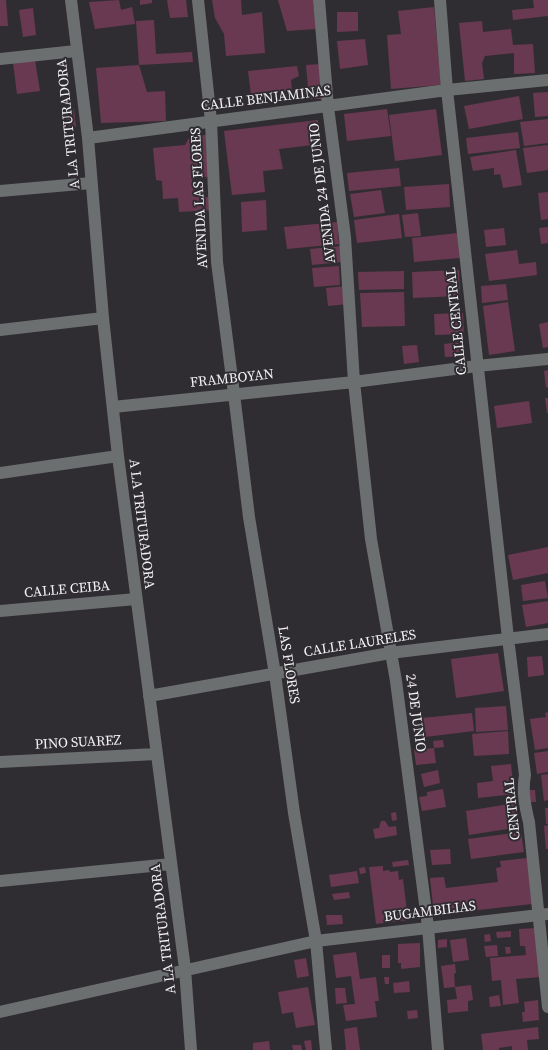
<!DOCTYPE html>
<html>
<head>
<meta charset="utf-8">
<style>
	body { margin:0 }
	canvas { display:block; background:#302d32 }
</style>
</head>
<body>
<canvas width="548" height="1050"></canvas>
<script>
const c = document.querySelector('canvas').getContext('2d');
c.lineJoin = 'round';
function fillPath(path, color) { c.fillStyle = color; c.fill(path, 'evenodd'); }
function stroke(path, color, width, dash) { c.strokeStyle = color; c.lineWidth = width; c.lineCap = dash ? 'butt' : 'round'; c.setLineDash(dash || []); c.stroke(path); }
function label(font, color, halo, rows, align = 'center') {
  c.font = font + ' "Source Serif 4",serif'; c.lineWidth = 4; c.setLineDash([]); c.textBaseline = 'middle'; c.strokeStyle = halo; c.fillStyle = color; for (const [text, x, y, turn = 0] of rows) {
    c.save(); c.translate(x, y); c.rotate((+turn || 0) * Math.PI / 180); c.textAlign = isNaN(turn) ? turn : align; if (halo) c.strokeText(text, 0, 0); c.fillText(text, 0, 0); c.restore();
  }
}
fillPath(new Path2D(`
	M0,0H6L8,26H0Z
	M119,0L121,10L132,7L135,24L95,29L89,2Z
	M140,0H152V3L140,5Z
	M167,0H186L188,17L170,18Z
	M212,0H241L242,15L262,12L265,53L226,56L224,34L215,18Z
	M278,0H313L316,29L287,31Z
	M533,0H548V16L513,20L512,10L534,8Z
	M434,7L441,85L391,89L387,35L401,34L398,11Z
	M33,8L36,35L23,37L19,10Z
	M337,12H358V31L337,32Z
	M154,20L156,54L192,52L193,62L139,65L136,21Z
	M482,21L483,32L511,29L513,45L533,44L535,73L514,74V53L485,56L482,63L484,79L465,81L459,23Z
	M365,39L368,65L340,69L337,41Z
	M35,60L40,91L17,94L13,63Z
	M321,64L323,99H309L306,65Z
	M139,65L147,92L165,91L166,121L101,123L96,68Z
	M297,66L299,76L291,80L292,90L251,95L248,71Z
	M548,92V116L535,117L533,93Z
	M519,96L523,119L469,129L464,106Z
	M74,109L76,127L69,128L65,112Z
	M387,109L391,136L347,141L344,114Z
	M436,109L442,155L395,161L389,115Z
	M548,119V143L524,146L520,122Z
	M318,120L321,144L279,149L283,169L263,171L265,192L232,195L224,131Z
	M518,132L520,148L468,154L466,138Z
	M206,135L208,177L192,178L194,197H212V210L179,212L178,198L163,199L162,181L156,180L153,148L185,145L190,136Z
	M548,145V170L527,173L523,148Z
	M516,150L522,185L503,188L500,174L494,175V168L473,171L470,157Z
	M399,168L401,186L349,191L347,173Z
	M449,184L450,207L406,210L404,187Z
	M381,190L385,213L354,217L350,194Z
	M548,192V219L541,220L538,193Z
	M266,200L267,230L242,232L241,202Z
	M418,213L421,236L405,237L402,215Z
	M399,214L402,238L357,243L354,220Z
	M337,222L339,244L287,249L284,227Z
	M548,227V243L541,244L539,228Z
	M504,228L506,245L486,247L484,230Z
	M458,233L460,258L414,262L412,238Z
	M340,246L342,262L312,265L310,249Z
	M517,250L519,264L536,262L537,275L489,281L485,254Z
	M339,266L340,285L314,287L312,268Z
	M459,270L460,296L413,298L412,272Z
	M404,271V289L359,290L358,272Z
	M506,284L508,300L482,303L481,286Z
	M346,286L348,304L328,306L326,288Z
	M404,292L405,326L362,327L360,293Z
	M508,302L515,351L489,355L483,306Z
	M463,313L464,334L435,335L434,314Z
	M548,322V347L543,348L539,324Z
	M462,342L463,356L445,357L444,344Z
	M417,345L419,362L404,364L402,346Z
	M548,370V387L546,388L544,371Z
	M545,398H548V413H547Z
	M529,401L532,423L497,428L494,406Z
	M548,547V573L513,580L508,555Z
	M545,581L548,598L523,601L521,585Z
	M548,601V623L526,627L522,605Z
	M498,653L504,691L456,698L451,659Z
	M542,656L544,675L528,677L527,657Z
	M506,706L508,730L476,732L475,708Z
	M548,712V748L535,750L530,719L546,717L545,713Z
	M472,713L474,731L425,737L422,718Z
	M508,731L509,754L474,756L472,734Z
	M443,740L444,747L434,748L436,763L416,765L414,750L434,748L433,741Z
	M548,751V772L537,774L534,753Z
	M511,764L514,794L478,798L477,783L493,781L491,766Z
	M438,770L440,783L424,787L421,774Z
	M548,774V800L544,801L541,775Z
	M443,789L446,807L422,811L419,797L427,796V792Z
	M529,790H535L536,802H530Z
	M516,803L520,827L469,835L466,811Z
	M545,808H548V824H546Z
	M396,812L397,820L392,821L391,813Z
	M381,821H385L389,827L396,826L397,835L375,839L373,829L379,828Z
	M548,825V849H546L544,826Z
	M521,832L524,852L471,859L468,839Z
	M450,849L451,864L432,865L430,850Z
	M527,858L532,904L434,915L430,878L444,877L446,888L498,882L496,868L501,867L500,861Z
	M408,860L409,865L393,867L392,862Z
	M383,866V871L389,870L390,872L398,871L399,880L403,879L408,920L376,924L369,867Z
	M365,867L366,873L360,874L359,868Z
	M357,871L359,883L331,887L329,875Z
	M349,892L350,898L334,900L332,894Z
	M326,915H342L343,924L327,925Z
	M537,928L541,977L516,979L519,1003L503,1005L501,980L492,981L490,958L526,955L525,946H520L519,929Z
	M511,931V937L497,938L496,932Z
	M490,934L491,941L485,942L484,935Z
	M466,938L469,960L453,962L450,940Z
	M447,939V947L438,948V940Z
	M420,943V967L401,969V963H398V944Z
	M497,945L498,956L486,957L484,946Z
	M505,947H510L511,953L506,954Z
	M356,952L360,979L376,977L379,1001H375L377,1017L346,1021L343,1005L355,1004L351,976L336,978L333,955Z
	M382,955H390V968H382Z
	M306,958L309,976L297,978L294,960Z
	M455,964L456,973L454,974L455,987L471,985L473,1000L468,1001V1011L448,1013L447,1000L457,999L455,987L444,988L441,966Z
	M384,977H389V984H385Z
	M409,981L410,992L394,993L393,983Z
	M308,987L315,1025L296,1028L293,1012L282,1014L278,992Z
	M335,988H345L347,1003L336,1004Z
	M499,995L501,1006L490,1007L489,997Z
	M538,1000L539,1020L523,1022L522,1012H525L524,1002Z
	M417,1010L418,1018L408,1019L407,1011Z
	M357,1027L360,1050H346L344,1029Z
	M538,1027L539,1039L527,1040L528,1050H512V1046L499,1048V1050H483L481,1034Z
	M311,1040L312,1050H306L304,1041Z
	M269,1041L270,1050H253V1043Z
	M292,1045H301L302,1050H293Z`), '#683950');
stroke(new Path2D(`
	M71,0L88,138L103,318L118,456L185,969L191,1050
	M198,0L211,121L217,262L234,394L249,517L275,674L294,813L316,941L326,1050
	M319,0L328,107L345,237L354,382L371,539L396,681L428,927L438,1050
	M440,0L447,90L508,638L525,775C522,791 525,806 529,822L548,1007
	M0,59L76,51
	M88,138L447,90L548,80
	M0,191L91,183
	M0,330L103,318
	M113,407L354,382L477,366L548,359
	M0,473L118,456
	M0,611L136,599
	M149,696L390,653L548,634
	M0,762L156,754
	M0,881L171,864
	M0,1012L316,941L548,914`), '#6b6f6f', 12);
label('14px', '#f3f1f4', '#302d32', [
	["CALLE BENJAMINAS",266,99,-7],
	["A LA TRITURADORA",69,124,-96],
	["AVENIDA 24 DE JUNIO",323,193,-97],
	["AVENIDA LAS FLORES",200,198,-93],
	["CALLE CENTRAL",457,321,-96],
	["FRAMBOYAN",232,379,-6],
	["A LA TRITURADORA",141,524,83],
	["CALLE CEIBA",67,590,-5],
	["CALLE LAURELES",360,644,-9],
	["LAS FLORES",288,665,81],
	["24 DE JUNIO",415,713,82],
	["PINO SUAREZ",78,743,-3],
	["CENTRAL",513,809,-96],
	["BUGAMBILIAS",430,912,-7],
	["A LA TRITURADORA",164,929,-97]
]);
</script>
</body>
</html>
